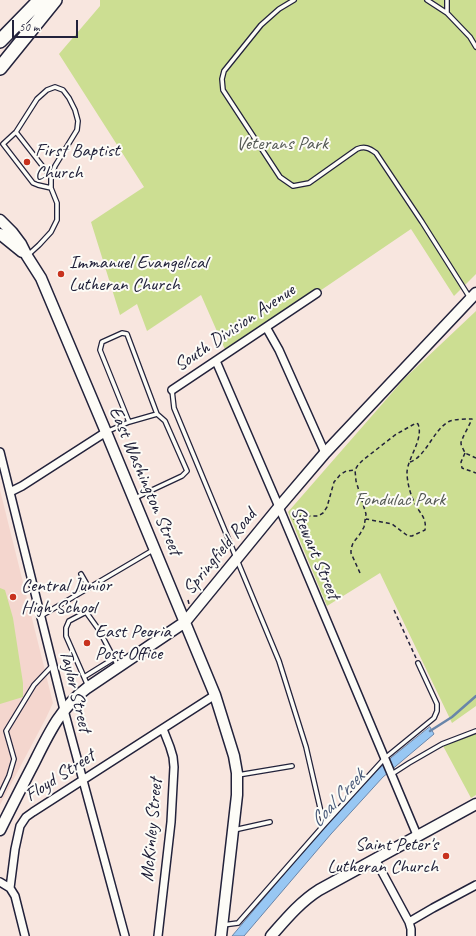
<!DOCTYPE html>
<html>
<head>
<meta charset="utf-8">
<style>
	body { margin:0 }
	#map { position:relative; width:476px; height:936px; overflow:hidden; background:#f8e6df; font-family:Caveat,sans-serif }
	canvas { display:block }
	.scale { position:absolute; left:12px; top:20px; width:66px; height:18px; box-sizing:border-box; border:2px solid #22223b; border-top:0; padding-left:5px; font-size:12px; line-height:14px; white-space:nowrap; color:#22223b; -webkit-text-stroke:3px #fdfcf7; paint-order:stroke }
</style>
</head>
<body>
<div id="map">
<canvas width="476" height="936"></canvas>
<div class="scale">50 m</div>
</div>
<script>
const c = document.querySelector('canvas').getContext('2d');
c.lineJoin = 'round';
function fillPath(path, color) { c.fillStyle = color; c.fill(path, 'evenodd'); }
function stroke(path, color, width, dash) { c.strokeStyle = color; c.lineWidth = width; c.lineCap = dash ? 'butt' : 'round'; c.setLineDash(dash || []); c.stroke(path); }
function label(font, color, halo, rows, align = 'center') {
  c.font = font + ' Caveat,sans-serif'; c.lineWidth = 4; c.setLineDash([]); c.textBaseline = 'middle'; c.strokeStyle = halo; c.fillStyle = color; for (const [text, x, y, turn = 0] of rows) {
    c.save(); c.translate(x, y); c.rotate((+turn || 0) * Math.PI / 180); c.textAlign = isNaN(turn) ? turn : align; if (halo) c.strokeText(text, 0, 0); c.fillText(text, 0, 0); c.restore();
  }
}
fillPath(new Path2D(`
	M0,490L53,703L46,718L0,805Z`), '#f4d6ce');
fillPath(new Path2D(`
	M100,0H476V274L454,296L411,229L227,354L201,295L147,331L137,304L120,315L91,222L144,187L59,54L100,6Z
	M476,311V706L452,723L380,573L327,606L288,512L404,379Z
	M0,588L5,590L13,618L23,683V697L0,704Z
	M476,731V795L471,798L442,744Z`), '#ccde92');
const water = new Path2D(`
	M430,727L434,734L383,777L331,834L244,936H232L301,854L345,804L379,769L392,757Z`);
fillPath(water, '#98c7f3');
stroke(water, '#6985a9', 1);
stroke(new Path2D(`
	M430,731L452,717L476,696`), '#6985a9', 2.5);
const lane = new Path2D(`
	M294,0L279,9L261,25L224,71L222,79L223,90L280,177L293,186L309,183L357,149C365,146 369,148 376,153L422,222L470,298
	M427,0L447,13L470,37L476,47
	M447,0V13
	M16,132L51,177
	M28,255L39,245L51,232L57,220V203L51,188V177L55,166L77,130L78,121L75,110L69,98L63,90L55,87L47,90L37,99L16,132L3,144L33,183L38,185L51,188
	M172,390L174,408L279,661L306,747L324,825
	M106,432L129,422
	M135,498L182,476L187,471L165,421L157,414L127,334L122,333L102,342L100,350L129,422L157,414
	M81,574L89,588
	M41,616L153,550
	M84,677L66,636V628L69,621L86,612L99,630L118,666
	M88,686L84,677L113,659
	M392,774L409,763L442,744L476,731
	M238,775L292,766
	M0,795L9,776L14,759L6,731L34,685L52,666
	M234,830L270,822
	M223,925L238,923L324,825L385,758L434,718L437,711V704L418,663`);
const street = new Path2D(`
	M266,327L279,350L325,453
	M216,361L279,507L417,835
	M172,390L317,293
	M0,452L64,710L125,936
	M10,492L22,486L106,432
	M375,859L409,922L411,929V936
	M0,882L10,888L15,896L25,936
	M10,888L15,849L20,826L26,817L33,812L215,695
	M409,922L433,908L476,885
	M158,936L171,822L174,767L173,757L170,747L163,729`);
const secondary = new Path2D(`
	M0,220L12,232L21,244L27,256L41,278L106,432L215,695L234,756L237,773V795L221,936
	M0,234L22,252
	M0,830C11,808 22,786 33,765C48,735 60,708 87,688L185,622L279,507L325,453L476,293
	M271,936C286,919 300,902 319,890L476,804`);
const highway = new Path2D(`
	M0,41L40,0
	M0,68L55,0`);
stroke(lane, '#22223b', 6);
stroke(street, '#22223b', 10);
stroke(secondary, '#22223b', 13);
stroke(highway, '#22223b', 16);
stroke(new Path2D(`
	M465,453L461,462L462,468L476,473
	M410,462C426,457 434,428 450,421C456,419 465,419 472,419C470,424 461,440 461,443C461,446 464,450 465,453L476,458
	M293,519L300,516H318L323,513L327,507L334,482L340,475L346,471L355,470
	M360,573L351,553V549L353,543L360,534L364,527L366,514L356,481L355,470L358,465L363,460L395,435L416,423L418,424C424,439 408,457 407,472C407,482 410,493 414,502C419,513 427,517 425,530L412,536H408L392,524L366,519
	M188,600L189,604
	M394,610L416,658`), '#22223b', 1.5, [4, 3]);
stroke(lane, '#fdfcf7', 3.5);
stroke(street, '#fdfcf7', 7);
stroke(secondary, '#fdfcf7', 10);
stroke(highway, '#fdfcf7', 13);
for (const [x, y, r, color] of [
	[27,162,4,"#c8321e"],
	[61,274,4,"#c8321e"],
	[13,597,4,"#c8321e"],
	[87,643,4,"#c8321e"],
	[446,856,4,"#c8321e"]
]) { const dot = new Path2D(); dot.arc(x, y, r, 0, 2 * Math.PI); c.fillStyle = color; c.fill(dot); stroke(dot, '#fdfcf7', 1.5); }
label('19px', '#555a55', '#fdfcf7', [
	["Veterans Park",282,144],
	["Fondulac Park",400,500]
]);
label('19px', '#22223b', '#fdfcf7', [
	["First Baptist",35,151],
	["Church",35,173],
	["Immanuel Evangelical",69,263],
	["Lutheran Church",69,285],
	["Central Junior",21,586],
	["High School",21,608],
	["East Peoria",95,632],
	["Post Office",95,654],
	["Saint Peter's",438,845,"right"],
	["Lutheran Church",438,867,"right"]
], 'left');
label('19px', '#22223b', '#fdfcf7', [
	["South Division Avenue",235,328,-34],
	["East Washington Street",145,481,67],
	["Springfield Road",220,552,-51],
	["Stewart Street",315,553,67],
	["Taylor Street",75,691,76],
	["Floyd Street",60,776,-33],
	["McKinley Street",152,830,-85]
]);
label('italic 20px', '#4b5c7b', '#fdfcf7', [
	["Coal Creek",338,799,-47]
]);
</script>
</body>
</html>
